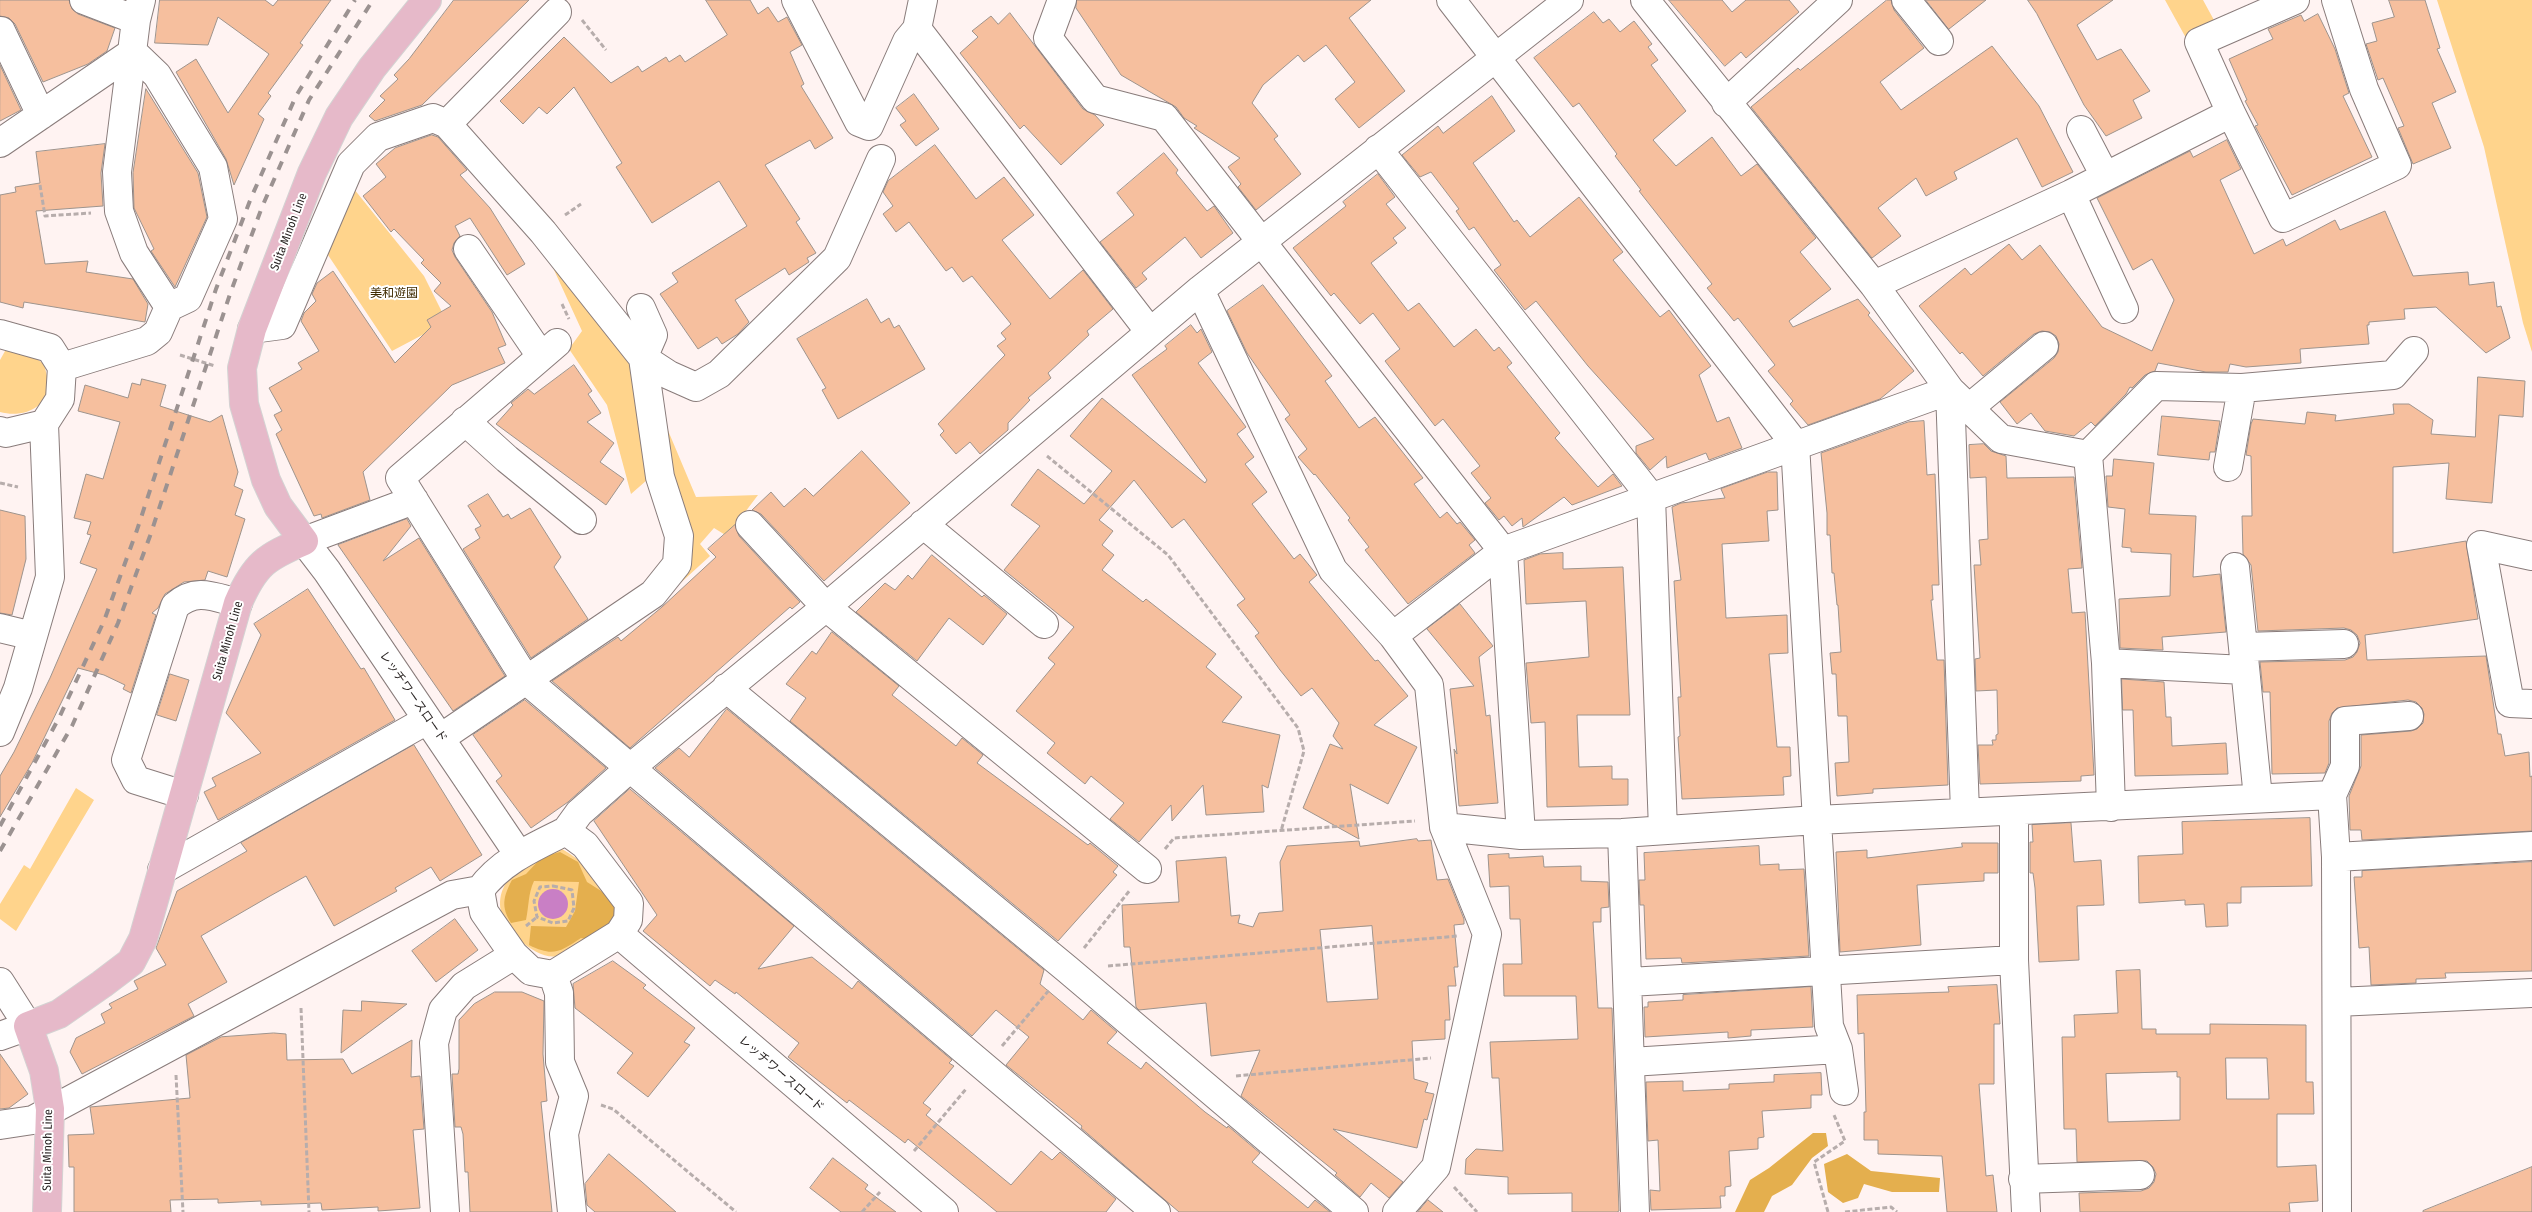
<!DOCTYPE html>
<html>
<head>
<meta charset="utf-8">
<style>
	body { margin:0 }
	canvas { display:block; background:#fff3f2 }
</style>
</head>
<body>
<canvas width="2532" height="1212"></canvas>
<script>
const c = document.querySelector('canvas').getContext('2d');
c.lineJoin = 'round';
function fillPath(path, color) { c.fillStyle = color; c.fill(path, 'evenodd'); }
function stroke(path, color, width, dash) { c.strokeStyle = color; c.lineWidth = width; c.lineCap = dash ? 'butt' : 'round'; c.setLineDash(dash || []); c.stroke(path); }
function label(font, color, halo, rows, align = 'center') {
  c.font = font + ' "Fira Sans Condensed","Noto Sans JP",sans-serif'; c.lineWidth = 4; c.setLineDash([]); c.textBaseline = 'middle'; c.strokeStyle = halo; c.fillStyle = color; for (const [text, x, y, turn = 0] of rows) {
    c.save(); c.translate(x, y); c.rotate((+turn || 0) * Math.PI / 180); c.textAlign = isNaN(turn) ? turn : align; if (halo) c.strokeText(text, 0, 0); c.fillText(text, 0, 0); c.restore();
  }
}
fillPath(new Path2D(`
	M2165,0H2203L2215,22L2186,38Z
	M2437,0H2532V352L2523,323L2484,147Z
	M354,189L424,276L447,322L392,351L326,252Z
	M549,259L632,363L647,480L631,494L607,405L569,349L582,331Z
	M9,344L17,345L44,364C45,369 48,377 48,383C48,409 22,418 0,412V360Z
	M659,409L696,497L758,495L727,536L714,528L700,544L710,556L675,588L684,574L666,472Z
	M76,788L94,800L16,931L0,919V904L24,865L30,869Z
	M562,849C597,870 601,882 607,921C596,929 573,951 561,955C539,964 504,930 501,911C494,876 535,855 562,849Z`), '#ffd48c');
fillPath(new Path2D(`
	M560,852L578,862L587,882L617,901L624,919L595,941L581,938C560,952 553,957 529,945L531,926L566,927L575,911L579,882L534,881C528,894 529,906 526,920L511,923C501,907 503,897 512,880L526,874L542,857Z
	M1813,1133H1826L1828,1146L1812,1158L1792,1185L1772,1196L1764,1212H1735L1750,1180L1769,1168Z
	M1847,1154L1871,1171L1940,1178L1939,1192H1892L1864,1184L1858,1198L1843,1203L1828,1192L1824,1164Z`), '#e4af4e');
fillPath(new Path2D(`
	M538 904a15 15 0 1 1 30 0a15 15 0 1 1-30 0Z`), '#c97fc5');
const building = new Path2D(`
	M0,0H69L72,9L78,14L115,28L107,51L88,64L43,82L15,24L9,18L0,16Z
	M160,0H265L273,6L278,0H331L300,43L303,45L268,93L271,96L258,114L264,119L234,185L226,159L176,72L196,59L228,113L269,54L218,17L208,45L155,43Z
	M454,0H529L422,105L375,121L369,116L385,100L380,96L398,79L394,75L409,59Z
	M706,0H750L758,14L768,7L778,22L787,17L802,45L790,52L804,84L801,86L833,138L815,149L810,140L765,165L800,219L796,222L816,253L807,258L809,262L789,275L785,268L735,300L749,322L738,334L722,344L717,337L698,349L660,294L678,282L672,273L747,226L719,181L652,223L616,167L622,163L574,87L547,114L539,107L523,124L500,101L564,37L611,83L638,66L642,72L666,57L669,62L680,55L685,62L727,35Z
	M1077,0H1371L1349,18L1405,91L1359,128L1335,99L1355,82L1326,45L1304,62L1298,55L1263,85L1252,103L1278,136L1274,139L1301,174L1256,210L1238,187L1241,184L1228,167L1240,158L1194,128L1197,126L1184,118L1176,107L1121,75L1076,8Z
	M1669,0H1722L1732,12L1746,0H1789L1799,12L1746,58L1741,52L1725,66Z
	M1887,0H1891L1894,10L1924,48L1880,82L1901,110L1992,46L2039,106L2073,172L2042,187L2017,138L1954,172L1957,179L1926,196L1916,178L1878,208L1901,236L1872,258L1751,107L1798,68L1800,70Z
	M1926,0H1986L1949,29Z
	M2028,0H2113L2077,25L2097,60L2121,49L2150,91L2133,100L2142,118L2106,136L2084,105L2037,14Z
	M2389,0H2425L2440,48L2437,49L2456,92L2432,103L2451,148L2413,164L2398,128L2404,126L2383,78L2378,80L2366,44L2377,41L2372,23L2394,17Z
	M1594,12L1603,23L1609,19L1620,32L1634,21L1652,44L1648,47L1658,60L1651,65L1686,111L1653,140L1676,166L1712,137L1741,176L1757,164L1816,238L1800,252L1831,289L1789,321L1793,327L1858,299L1870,313L1868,315L1914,371L1880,399L1808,425L1790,404L1793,401L1768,371L1775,365L1738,318L1734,321L1707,288L1712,284L1639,191L1641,190L1615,156L1617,154L1579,103L1573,107L1534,58Z
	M1010,13L1083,109L1095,115L1104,125L1061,165L1024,125L1020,129L960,53L978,37L972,31L991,16L998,24Z
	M2318,14L2335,49L2349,93L2343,96L2372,157L2292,195L2255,126L2258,125L2245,101L2247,100L2229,59L2273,39L2268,29L2301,15L2304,21Z
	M0,65L21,110L0,121Z
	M146,89L198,173L207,217L175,287L151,251L154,249L134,208L133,173Z
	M914,94L939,129L916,146L900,125L906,121L896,108Z
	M1492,96L1515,131L1473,163L1514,222L1517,220L1530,237L1579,197L1623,252L1613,260L1660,317L1669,310L1711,366L1699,375L1717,422L1729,417L1742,448L1709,460L1706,453L1667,468L1666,456L1650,470L1636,453V446L1654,439L1588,366L1536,301L1525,310L1494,270L1501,265L1474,227L1469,230L1456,211L1459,209L1431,172L1420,177L1402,155L1438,126L1443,133Z
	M432,135L438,137L467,170L460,175L490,208L525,264L507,275L470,218L455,226L460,236L454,243L452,250L455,257L492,312L506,345L498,348L505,363L452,385L363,472L370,500L322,518L321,514L314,516L276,434L282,430L274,415L282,411L269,388L302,369L298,363L319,351L301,321L304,313L316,301L312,294L317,283L333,271L395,363L431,327L427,320L451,306L434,291L441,283L421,263L424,260L394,229L391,232L363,196L386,177L376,164L395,148Z
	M2227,140L2241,169L2220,180L2254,254L2283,239L2286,246L2335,220L2340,230L2385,211L2413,276L2468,272L2469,285L2494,282L2497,307L2501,306L2510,338L2486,353L2436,307L2404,309L2405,319L2369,322V325H2367L2369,344L2300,349L2301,363L2246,367L2230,364L2228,372H2206L2158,363L2155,371L2145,375L2132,388L2130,387L2126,394L2095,426L2091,422L2074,436L2045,431L2031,413L2017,424L2000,402L2054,358L2058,352L2059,344L2056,336L2050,332L2042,331L2034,334L1983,376L1962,352L1960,354L1919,306L1965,268L1971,275L2009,244L2022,260L2040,245L2102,327L2152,351L2174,300L2152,259L2133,270L2097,198L2190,151L2193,157Z
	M105,144L101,173L103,206L36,211L45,264L88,261L86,272L133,279L148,304L145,322L24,302L23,308L0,302V195L16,192L15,187L40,183L36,152Z
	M935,145L976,199L1004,177L1034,215L1002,240L1050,299L1083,270L1113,309L1087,331L1089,335L1048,373L1051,378L1028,398L1030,400L1008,423V430L980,454L970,442L956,454L940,435L944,431L938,424L1005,355L997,346L1006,339L1001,333L1011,324L972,276L963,282L952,267L946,271L909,222L896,232L883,214L893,206L883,192L888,181Z
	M1164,153L1178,170L1176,173L1207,211L1214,206L1233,233L1201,258L1185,237L1142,273L1147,279L1136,288L1100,242L1134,215L1117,193Z
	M1378,174L1395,197L1386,204L1406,228L1393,238L1397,243L1371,263L1408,311L1419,303L1454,347L1476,329L1494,351L1499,347L1512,363L1507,367L1560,433L1555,438L1598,487L1613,474L1622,486L1572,505L1564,497L1523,527L1522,518L1512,526L1504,516L1499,520L1485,503L1491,498L1471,473L1480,466L1443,419L1435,426L1385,361L1400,349L1373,313L1360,324L1334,293L1331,296L1293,248L1346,206L1343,202Z
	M1263,285L1332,376L1325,381L1359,428L1375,417L1423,478L1414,484L1440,518L1447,512L1457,524L1460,522L1475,540L1469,545L1475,553L1408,604L1365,550L1369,547L1348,520L1350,518L1315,474L1314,475L1298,457L1307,449L1285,419L1290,415L1247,353L1227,311Z
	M867,299L881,323L889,318L894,328L899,325L925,369L838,419L822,390L826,388L797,339Z
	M1191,325L1197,333L1201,329L1212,352L1198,363L1246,427L1237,434L1254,457L1245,464L1267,492L1252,504L1294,559L1300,554L1317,575L1309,582L1375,661L1378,660L1408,696L1374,725L1417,747L1388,804L1350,784L1359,839L1303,808L1330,744L1343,749L1333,736L1339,723L1312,688L1301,696L1280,670L1255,636L1259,633L1237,605L1245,599L1184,519L1172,528L1134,480L1099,520L1113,531L1102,545L1114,555L1102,570L1143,602L1146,599L1216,654L1206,667L1242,697L1222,722L1280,735L1268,788L1262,785L1264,812L1206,815L1203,785L1172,821L1171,805L1139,842L1110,819L1124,803L1091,776L1085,784L1047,753L1055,743L1016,711L1055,664L1048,658L1074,627L1004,570L1040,526L1011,505L1038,469L1084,504L1112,471L1070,436L1102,398L1205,483L1207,480L1132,375L1167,349L1165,346Z
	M574,365L592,391L588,394L601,413L587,422L614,443L600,462L624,479L606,505L496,424L513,405L511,403L528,389L534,394Z
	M2478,377L2525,381L2523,417L2499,415L2492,503L2446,499L2449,463L2393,467V553L2466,541L2478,619L2365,635L2367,660L2486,656L2498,734H2501L2505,756L2529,752L2530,777L2532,776V831L2362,840L2361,830H2350L2349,796L2361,766V735L2411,731L2417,729L2423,723L2424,714L2422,708L2416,702L2408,700L2337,708L2332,713L2329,721V763L2325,773L2272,774L2270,692H2263L2260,662L2345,660L2353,657L2357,652L2360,643L2357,635L2351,630L2344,628L2258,631L2251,565L2243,554L2242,516H2252L2251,456L2246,455L2251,424L2253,419L2305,424L2307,412L2336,415L2335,421L2394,414L2393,404H2409L2433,420L2431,434L2475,437Z
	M142,379L166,385L160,406L210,422L222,415L238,472L234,486L243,490L235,515L245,519L227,577L208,571L205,580L184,582L165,594L158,608L152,613L156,615L131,693L123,689L125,685L104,675L78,668L32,763L0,817V776L14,752L50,678L97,569L80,563L91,535L87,534L91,522L74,518L86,474L103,479L120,422L78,411L85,385L128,398L132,383L140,385Z
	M2162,416L2220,421L2215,452H2210L2209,460L2158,455Z
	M1924,421L1927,475L1935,474L1939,585H1932L1933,600H1931L1937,660H1944L1948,785L1873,789V793L1837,796L1835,763L1849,762L1847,716H1838L1836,674H1832L1830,653L1841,652L1838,605H1837L1834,573H1832L1830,535H1827V513L1821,453L1908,422Z
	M1984,444L1991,451L2006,456L2007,478L2074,477L2082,568L2068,569L2072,613L2085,612L2094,775L2081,776V781L1980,784L1978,745H1993L1992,740H1996V735L1998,734L1997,690L1976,691L1975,659L1980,658L1974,565H1981L1979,540L1988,539L1986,477L1970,478L1969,445Z
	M862,451L910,503L824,581L761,514L752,510L771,492L784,507L805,488L813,496Z
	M2114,459L2154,463L2149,514L2196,516L2193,577L2220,574L2226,632L2162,637L2163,650L2120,648L2119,599L2170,596L2171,554L2131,552V548L2122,547L2125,509L2108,507L2106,476H2112Z
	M1768,472H1777L1778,510L1767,511L1769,541L1722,544L1726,618L1787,615L1788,653L1769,654L1777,747H1790L1791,776L1783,777L1784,795L1682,799L1678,737L1680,736L1678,697H1681L1674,581L1681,580L1672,507L1681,503L1725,498L1721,489Z
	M488,494L503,517L508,514L511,519L530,508L561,557L554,567L588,619L531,658L463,549L480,538L475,529L481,526L468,506Z
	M0,510L25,516L26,559L12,615L0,613Z
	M407,519L411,526L383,561L419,538L505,676L453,711L338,545Z
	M735,525L739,536L800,602L792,609L790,607L630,748L552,681L618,637L621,641L662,607L716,557L708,549Z
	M1563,553V569L1623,567L1630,715H1577L1579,767L1612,766V779H1628V805L1547,807L1545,722L1531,723L1526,663L1589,657L1586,601L1526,604L1524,560L1540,554Z
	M932,555L982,597L984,595L1007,614L983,645L949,618L917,661L856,612L885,583L895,590L908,575L912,579Z
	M308,589L361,669L364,668L395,720L218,820L204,792L216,786L212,778L261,753L226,713L261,635L254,624Z
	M1460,604L1493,646L1479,657L1486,716L1490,715L1498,803L1459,806L1454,749L1457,754L1450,689L1474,686L1427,629Z
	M832,632L899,686L892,695L956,746L962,738L983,755L977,763L1088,845L1090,843L1118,866L1113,872L1117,875L1058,941L790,721L806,698L786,684L812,651L816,654Z
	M170,674L189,680L176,721L157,715Z
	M2122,679L2164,682L2166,717H2171L2172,746L2226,743L2228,774L2135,776L2133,710H2123Z
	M525,700L606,768L568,802L531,828L496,781L502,776L473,735Z
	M727,709L1044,970L1040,984L1083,1020L1091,1010L1117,1032L1107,1043L1141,1069L1146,1062L1205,1112L1227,1128L1228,1126L1260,1153L1252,1162L1308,1208L1315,1200L1330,1212H1179L1081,1128L1082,1126L1006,1065L1029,1037L996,1010L972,1036L655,768L679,748L689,757Z
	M414,745L482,855L440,881L431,867L395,888L397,891L334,926L306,876L270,896L201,936L227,982L188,1004L194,1016L82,1074L70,1052L76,1038L105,1023L101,1014L112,1008L109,1004L138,989L134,981L166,965L156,948L177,891L247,851L241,843Z
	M630,789L794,926L758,969L812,957L852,989L858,981L952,1060L949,1063L954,1066L923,1103L931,1109L926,1115L1011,1185L1041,1151L1052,1160L1060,1152L1116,1199L1106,1212H997L908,1139L905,1143L849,1100L847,1103L788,1057L799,1043L736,992L735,994L715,980L710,986L643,931L657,915L594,821Z
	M2310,818L2312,886L2241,887V903H2227L2228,926L2206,927L2204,904L2185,905V900L2139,903L2138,856L2183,854L2182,822Z
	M2071,823L2074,862L2101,860L2104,905L2077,906L2079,960L2039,962L2035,888L2033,873H2030V842H2033L2032,825Z
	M1417,839L1418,841L1431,840L1437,880L1448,879L1464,919V924L1454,925L1458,967H1454L1456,986H1448L1450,1020H1445V1039L1412,1041L1414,1079L1428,1083L1425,1092L1434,1094L1427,1120L1424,1119L1417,1148L1333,1129L1403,1182L1389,1198L1371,1183L1360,1197L1335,1175L1337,1173L1241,1096L1260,1050L1211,1056L1206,1003L1139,1010L1136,1007L1130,947H1124L1122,905L1179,902L1176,861L1226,857L1231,916L1240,915L1238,923L1253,927L1259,913L1283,911L1280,862L1287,846L1359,841L1360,846ZM1372,926L1378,999L1327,1002L1320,930Z
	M1962,843H1998V873H1984V881L1917,885L1921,945L1840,952L1836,852L1867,850V858L1962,847Z
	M1759,846L1760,865L1779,864V870L1804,869L1809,956L1682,963L1681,958L1646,959L1644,905H1640L1639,880H1645L1644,853Z
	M1509,854V858L1543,856L1544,867L1581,866V881L1608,882L1609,907L1601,908V922H1593L1598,1008H1612L1619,1211L1617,1212H1572V1193L1508,1194V1177L1465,1174L1466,1159L1476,1149L1503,1151L1499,1078H1492L1490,1042L1578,1039L1576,996H1504L1503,964H1522L1520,919H1510L1509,886L1490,887L1488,855Z
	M2532,862V971L2445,973L2446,978L2416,979V983L2371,985L2369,947L2359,948L2354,877H2362V871Z
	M455,919L478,950L436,982L412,951Z
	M613,961L646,985L643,988L695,1028L684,1042L690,1045L648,1097L617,1073L633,1053L575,1008L573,984Z
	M2140,970L2142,1029H2156V1034H2210V1024L2306,1025V1082H2313L2314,1114H2277V1167L2316,1165L2318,1201L2289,1203L2290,1212H2080L2079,1193L2141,1191L2149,1188L2154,1182L2156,1174L2153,1167L2147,1161L2077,1162L2076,1129H2064L2062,1037H2075L2074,1015L2118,1013L2116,971ZM2226,1058H2267L2269,1099H2227ZM2177,1072V1077H2180V1120L2108,1122L2106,1074Z
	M1997,985L2000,1024H1994V1084H1979L1986,1176L1993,1175L1997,1212H1947L1942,1156L1878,1154V1140H1864V1112H1866L1864,1033L1858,1034L1857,995L1949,992L1948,987Z
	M1811,987L1813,1027L1751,1030V1036L1728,1038V1032L1645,1037L1644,1007H1648V1002L1683,1000V995Z
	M495,992H522L544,1001L543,1054L547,1101L541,1102L552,1212H470L468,1172H465L463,1134L461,1127H455L452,1074H458L459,1069V1020L474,1004Z
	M362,1001L407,1004L341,1053L343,1010L361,1011Z
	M274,1033L286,1034L287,1060L343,1059L352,1074L412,1040L411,1077L420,1076L424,1129L413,1130L420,1208L378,1211V1207L322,1210L321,1203L261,1205V1201L218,1203V1199L170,1200L171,1212H74V1167H69L68,1135L94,1134L90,1107L190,1098L186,1055L221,1037Z
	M0,1054L28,1094L9,1108L0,1109Z
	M1821,1073L1822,1095H1811V1108L1762,1111L1764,1137L1758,1138V1149L1729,1151L1731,1186L1725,1187V1196H1720L1721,1208L1651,1210L1650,1190L1660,1191L1658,1140L1648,1141L1646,1082L1683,1081V1091L1729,1089V1084L1774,1082V1075Z
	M609,1154L642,1182L676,1212H595L587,1205L585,1184Z
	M833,1158L868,1185L865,1189L896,1212H841L810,1188Z
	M2532,1167V1212H2423V1211Z
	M1428,1200L1443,1212H1418Z`);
fillPath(building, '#f6bf9e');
stroke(building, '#9e948d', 1);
const minor = new Path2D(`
	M84,0L136,20
	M796,0L859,122L869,126L907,41L917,29L923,0
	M1062,0L1048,38L1095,99L1164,117L1503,551L1521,835
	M1451,0L1795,444L1829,1026L1838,1049L1844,1091
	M1645,0L1874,285L1950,390L2001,439L2088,455L2156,386L2242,388L2393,375L2414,351
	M1906,0L1939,41
	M2295,0L2199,42L2231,113L2283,218L2397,165L2364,89L2336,0
	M917,29L1150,332
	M1,31L41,115
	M1726,103L1838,0
	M447,124L557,12
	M2081,130L2105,176
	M0,143L133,52L157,75L213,167L223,219L188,298L169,307
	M1378,149L1651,497L1663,830
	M2071,194L2124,309
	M468,249L541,356
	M1874,285L2071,194L2231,113
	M1200,290L1333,570L1393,636L1429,685L1444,827L1487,934L1436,1167L1397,1212
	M252,329L282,325L351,164L378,137L433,118L447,124L543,232L643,358L669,375L696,387L719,374L837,258L881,159
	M0,334L50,348L62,367L60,399L44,424L50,577L18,688L0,732
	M557,343L400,478L526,680L1156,1212
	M62,367L147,341L158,332L169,307L134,253L119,211L117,172L136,20L141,0
	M1969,408L2044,346
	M465,421L507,459L582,520
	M0,431L6,433L44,424
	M2088,455L2106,663L2111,807
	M2228,467L2242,388
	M414,500L304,541L327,571L519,855
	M923,524L1044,624
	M750,525L826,607L1147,869
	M2532,556L2481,545L2510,703L2532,704
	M2235,567L2258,798
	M0,628L33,636
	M1393,636L1503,551L1950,390L1965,812
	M2244,647L2344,644
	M2106,663L2245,670
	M726,688L1067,969L1354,1212
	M442,737L653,594L677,564L679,536L660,477L643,358L653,335L641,308
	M184,795L136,780L126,760L175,606C196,587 214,597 238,603
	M2332,795L2345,766V721L2409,716
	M2014,811V960L2026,1212
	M1444,827L1521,835L1622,833L1817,820L2332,795L2336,857L2337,1212
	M566,831L579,813L630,768L826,607L1200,290L1569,0
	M1622,833L1635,1212
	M2336,857L2532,846
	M162,870L427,720
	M619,934L944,1212
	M553,975L559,993L560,1062L574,1096L564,1134L572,1212
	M0,982L28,1026L0,1036
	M1629,982L2014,960
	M2337,1002L2532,993
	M1631,1062L1838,1049
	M0,1125L33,1120L452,895L480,890C501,861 534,847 566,831L585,845L629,903L628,920L619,934L553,975L531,971L514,955L484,912L480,890
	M2023,1179L2140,1175
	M445,1212L434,1043L443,1010L464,986L514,955`);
const major = new Path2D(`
	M47,1212L50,1109L44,1071L28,1026L59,1014L102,984L131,962L143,939L238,603C255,564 266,557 304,541L278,506L266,480L244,404L242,368L252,329L312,173L339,117L372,68L427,0`);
stroke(minor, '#897c7b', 30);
stroke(major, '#d4d3d3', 30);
stroke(new Path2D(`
	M582,20L606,50
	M40,185L45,216L91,213
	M565,215L581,204
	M562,304L569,319
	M180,355L215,366
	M1047,456L1168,555L1298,728L1304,751L1281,831
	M0,483L18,487
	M1165,849L1174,838L1415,821
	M553,886L572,890L574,908L568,921L553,923L537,917L534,901L540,887Z
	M526,926L537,917
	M1084,948L1130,890
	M1108,966L1458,936
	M301,1008L309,1212
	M1002,1046L1050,989
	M176,1075L183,1212
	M1236,1076L1431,1058
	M601,1105L613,1109L736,1212
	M914,1151L966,1089
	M1454,1187L1477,1212
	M862,1212L880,1192
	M1828,1212L1814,1162L1845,1141L1834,1115
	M1845,1212L1891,1207L1897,1212`), '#b7adac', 3, [5, 2.5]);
stroke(minor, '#fff', 28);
stroke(major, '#e6b9c9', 28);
stroke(new Path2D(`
	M0,826L59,718L104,621L137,530L216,289L251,198L296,96L355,0
	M0,851L72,726L118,623L150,536L230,294L262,207L309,100L373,0`), '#9b9291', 4, [9, 9]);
label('12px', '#2a2524', '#fff', [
	["Suita Minoh Line",289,232,-69],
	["Suita Minoh Line",228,641,-74],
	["レッチワースロード",413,697,55],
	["レッチワースロード",781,1074,41],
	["Suita Minoh Line",48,1150,-89]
]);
label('12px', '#3e2a00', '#fff', [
	["美和遊園",394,294]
]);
</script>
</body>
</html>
